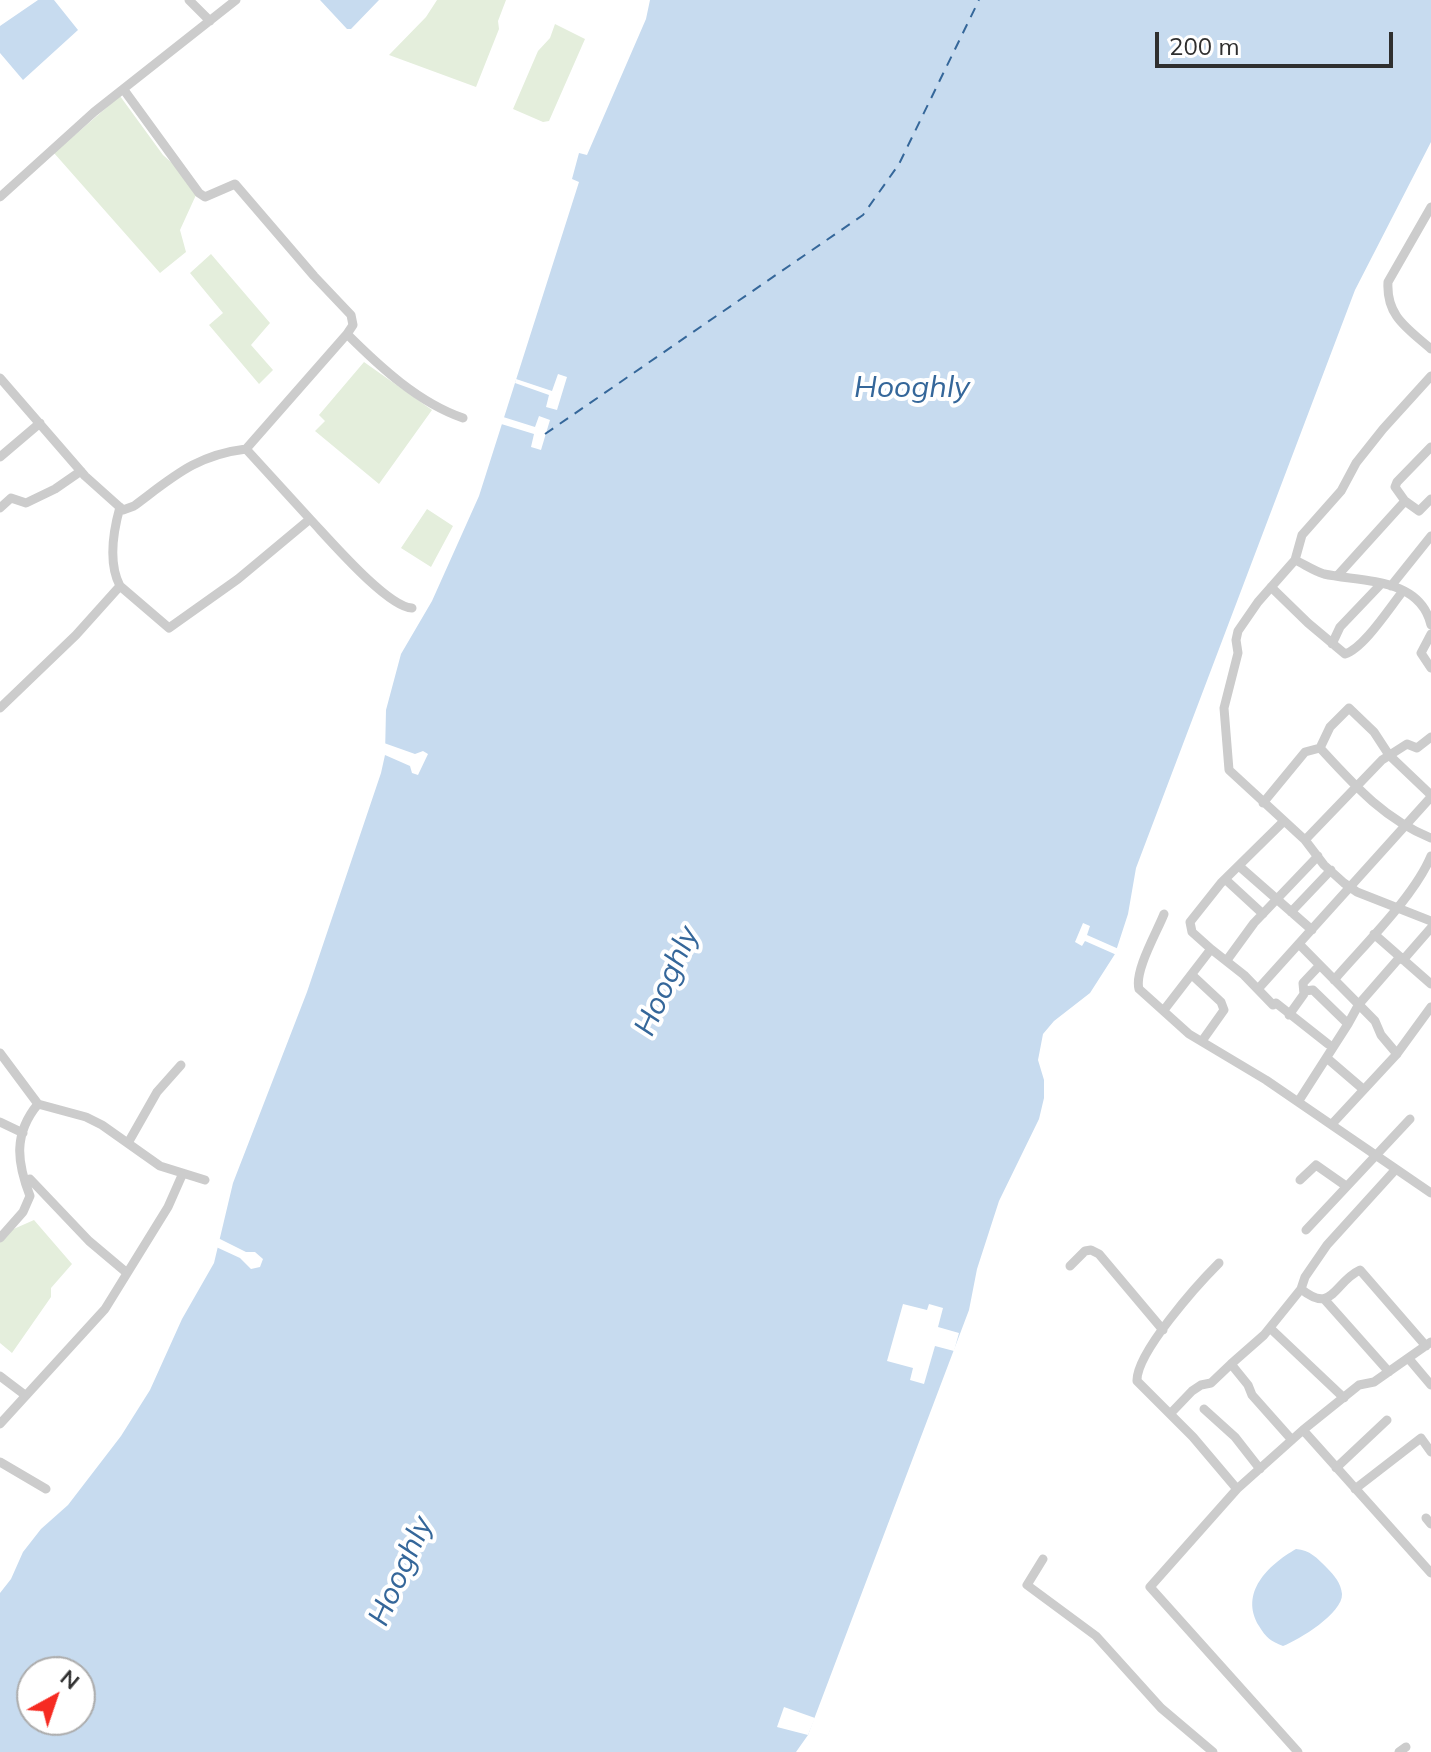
<!DOCTYPE html>
<html>
<head>
<meta charset="utf-8">
<style>
	body { margin:0 }
	#map { position:relative; width:1431px; height:1752px; overflow:hidden; background:#fff; font-family:Mulish,sans-serif }
	canvas { display:block }
	.north { position:absolute; left:16px; top:1656px; width:80px; height:80px; box-sizing:border-box; background:#fff; border:2px solid #acacac; border-radius:50%; rotate:40deg; font-size:22px; font-weight:700; line-height:32px; text-align:center; color:#2f2f2f }
	.north::after { content:''; display:block; margin:auto; width:28px; height:36px; background:#f62b22; clip-path:polygon(50% 0,100% 100%,50% 72%,0 100%) }
	.scale { position:absolute; left:1155px; top:32px; width:238px; height:36px; box-sizing:border-box; border:4px solid #2f2f2f; border-top:0; padding-left:10px; font-size:24px; line-height:28px; white-space:nowrap; color:#2f2f2f; -webkit-text-stroke:6px #fff; paint-order:stroke }
</style>
</head>
<body>
<div id="map">
<canvas width="1431" height="1752"></canvas>
<div class="north">N</div>
<div class="scale">200 m</div>
</div>
<script>
const c = document.querySelector('canvas').getContext('2d');
c.lineJoin = 'round';
function fillPath(path, color) { c.fillStyle = color; c.fill(path, 'evenodd'); }
function stroke(path, color, width, dash) { c.strokeStyle = color; c.lineWidth = width; c.lineCap = dash ? 'butt' : 'round'; c.setLineDash(dash || []); c.stroke(path); }
function label(font, color, halo, rows, align = 'center') {
  c.font = font + ' Mulish,sans-serif'; c.lineWidth = 8; c.setLineDash([]); c.textBaseline = 'middle'; c.strokeStyle = halo; c.fillStyle = color; for (const [text, x, y, turn = 0] of rows) {
    c.save(); c.translate(x, y); c.rotate((+turn || 0) * Math.PI / 180); c.textAlign = isNaN(turn) ? turn : align; if (halo) c.strokeText(text, 0, 0); c.fillText(text, 0, 0); c.restore();
  }
}
fillPath(new Path2D(`
	M437,0H506L498,21L499,29L476,87L389,55L426,17Z
	M555,24L585,39L549,121L543,122L513,109L538,51L550,38Z
	M120,96L163,155L182,172L196,195L180,230L186,252L160,273L54,153Z
	M211,254L270,323L251,345L273,370L259,384L209,325L223,313L190,273Z
	M364,362L432,410L379,484L315,431L325,421L319,415Z
	M427,509L453,526L431,567L401,548Z
	M34,1220L72,1264L51,1288V1297L12,1353L0,1343V1235Z`), '#e4eedc');
fillPath(new Path2D(`
	M38,0H54L78,30L23,80L0,53V26Z
	M320,0H379L351,29H347Z
	M650,0H1431V142L1355,290L1136,868L1128,914L1115,954L1090,993L1054,1021L1043,1034L1038,1060L1044,1080V1098L1039,1119L999,1201L977,1269L969,1310L808,1735L796,1752H0V1593L11,1579L23,1552L41,1529L68,1505L121,1436L150,1390L182,1319L214,1263L233,1183L307,992L381,773L385,755L386,710L401,654L432,601L479,496L579,182L572,179L579,153L587,155L646,19ZM32,1672H80V1720H32Z
	M1296,1549C1310,1550 1317,1558 1327,1568C1334,1575 1341,1583 1342,1594C1343,1613 1299,1640 1283,1646C1271,1641 1266,1638 1259,1626C1239,1593 1268,1565 1296,1549Z`), '#c7dbef');
fillPath(new Path2D(`
	M558,374L567,377L557,410L546,407L549,395L515,383L516,379L552,391Z
	M500,416L535,427L539,416L550,420L541,450L531,447L534,434L498,423Z
	M384,743L415,754L423,751L428,754L418,775L412,773L410,766L385,755Z
	M1083,923L1090,926L1087,935L1121,950L1119,956L1085,941L1082,946L1075,942Z
	M216,1237L246,1252H255L263,1259L260,1267L251,1269L240,1258L214,1246Z
	M903,1304L927,1310L929,1304L943,1308L938,1327L959,1333L954,1351L935,1346L924,1384L910,1380L913,1368L887,1361Z
	M784,1707L815,1718L808,1735L777,1727Z`), '#fff');
stroke(new Path2D(`
	M545,434L863,215L899,164L979,0`), '#35679a', 2, [10, 8]);
stroke(new Path2D(`
	M189,0L210,21
	M124,90L199,193L205,197L235,184L314,276L351,315L353,325L347,334L246,449L310,519
	M0,197L94,112L236,0
	M1431,207L1388,282C1386,316 1407,328 1431,349
	M347,334C380,367 419,403 463,418
	M1431,376L1383,429L1356,463L1341,491L1302,535L1295,560C1304,564 1314,571 1324,574C1361,582 1420,577 1431,625
	M0,378L85,476L123,510L134,506C173,477 196,455 246,449
	M0,457L40,423
	M1405,501L1395,487L1397,482L1431,447
	M120,507C113,532 108,563 120,586
	M0,508L11,498L26,503L55,489L81,471
	M1295,560L1258,602L1238,631L1236,640L1238,653L1224,708L1229,770L1305,840L1324,865L1344,883L1357,892L1431,921
	M1338,575L1405,501L1419,511L1431,499
	M1391,586L1431,536
	M1271,587L1308,623L1345,654C1364,648 1390,607 1403,591
	M1431,634L1421,653L1431,668
	M1332,644L1340,627L1382,583
	M0,708L76,635L120,586L169,628L238,579L310,519C329,539 387,607 412,608
	M1320,748C1354,785 1384,819 1431,838
	M1263,803L1305,752L1320,748L1330,727L1349,708L1374,732L1389,755L1431,795
	M1305,840L1382,760L1407,744L1417,748L1431,737
	M1239,866L1312,930
	M1225,879L1263,914
	M1291,912L1331,870
	M1164,914C1157,932 1134,971 1139,989L1189,1034L1266,1080L1431,1193
	M1374,934L1431,984
	M1300,945L1375,1021L1381,1035L1397,1054
	M1211,949L1244,975L1273,1005
	M1227,960L1254,923L1318,856
	M1403,960L1431,928
	M1192,975L1221,1002L1224,1010L1202,1041
	M1334,980C1363,946 1414,897 1431,856
	M1258,989L1431,797
	M1276,1003L1328,1044
	M1164,1010L1211,949L1192,932L1190,922L1221,883L1284,821
	M1289,1015L1304,994L1303,983L1319,966
	M1348,1024L1359,1004L1400,957
	M0,1053L38,1104L86,1117L102,1125L160,1166L205,1180
	M1328,1059L1363,1089
	M1298,1102L1348,1024L1313,990L1304,991
	M0,1122L23,1133
	M1332,1124L1396,1055L1431,1007
	M128,1143L157,1092L181,1065
	M30,1179L89,1241L127,1273
	M1300,1180L1316,1165L1346,1186
	M1306,1230L1410,1119
	M0,1238L23,1212L30,1196C17,1163 13,1134 38,1104
	M1219,1263C1198,1284 1136,1353 1137,1381L1193,1437L1237,1489
	M1070,1266L1085,1251L1091,1250L1099,1254L1163,1330
	M1301,1289C1333,1315 1334,1282 1360,1270L1426,1346
	M1325,1300L1389,1372
	M1270,1328L1344,1398
	M1409,1359L1431,1385
	M0,1376L25,1395
	M1204,1409L1235,1437L1260,1469
	M1170,1414L1192,1391L1201,1385L1211,1383L1231,1364
	M0,1424L105,1309L168,1207L183,1173
	M1303,1430L1431,1573
	M1292,1440L1252,1395L1248,1385L1231,1364L1264,1335L1301,1289L1305,1277L1327,1245L1396,1169
	M0,1462L46,1489
	M1336,1468L1387,1420
	M1355,1489L1421,1438L1431,1452
	M1426,1518L1431,1524
	M1043,1559L1027,1585L1096,1636L1161,1708L1213,1752
	M1298,1752L1150,1587L1237,1489L1303,1430L1359,1385L1374,1382L1431,1342
	M1399,1752L1406,1747`), '#ccc', 9);
label('italic 30px', '#35679a', '#fff', [
	["Hooghly",912,388],
	["Hooghly",667,981,-66],
	["Hooghly",401,1571,-66]
]);
</script>
</body>
</html>
